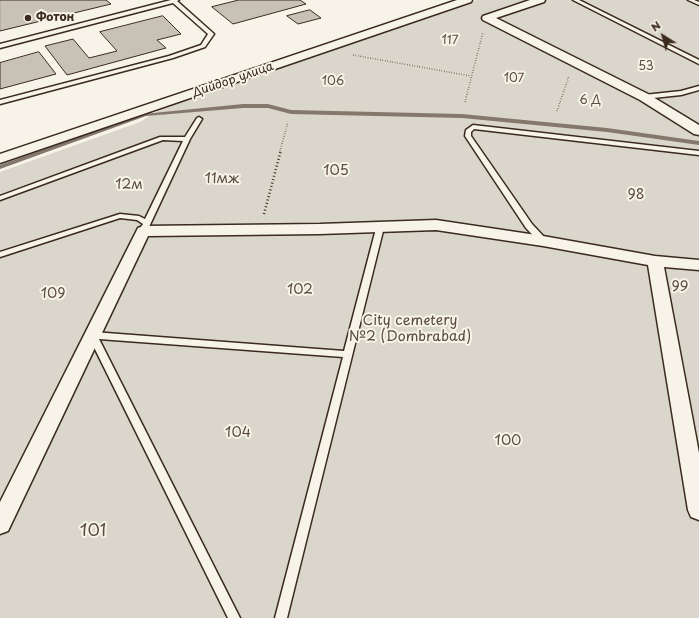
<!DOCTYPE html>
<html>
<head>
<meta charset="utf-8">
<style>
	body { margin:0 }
	#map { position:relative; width:699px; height:618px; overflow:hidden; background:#f7f3e8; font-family:"Playpen Sans",sans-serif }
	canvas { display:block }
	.north { position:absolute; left:643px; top:16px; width:40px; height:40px; -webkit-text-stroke:3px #f7f3e8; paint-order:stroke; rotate:323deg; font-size:11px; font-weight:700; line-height:16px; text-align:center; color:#3b2a1e }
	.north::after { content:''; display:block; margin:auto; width:14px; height:18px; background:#3b2a1e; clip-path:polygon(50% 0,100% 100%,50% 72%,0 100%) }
</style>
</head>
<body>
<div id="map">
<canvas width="699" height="618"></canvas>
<div class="north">N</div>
</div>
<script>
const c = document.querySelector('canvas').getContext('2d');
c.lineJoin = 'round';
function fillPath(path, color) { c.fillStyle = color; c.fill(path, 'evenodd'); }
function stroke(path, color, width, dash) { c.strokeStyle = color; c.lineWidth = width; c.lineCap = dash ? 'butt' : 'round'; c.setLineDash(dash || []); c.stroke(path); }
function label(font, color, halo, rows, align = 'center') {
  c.font = font + ' "Playpen Sans",sans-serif'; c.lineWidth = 4; c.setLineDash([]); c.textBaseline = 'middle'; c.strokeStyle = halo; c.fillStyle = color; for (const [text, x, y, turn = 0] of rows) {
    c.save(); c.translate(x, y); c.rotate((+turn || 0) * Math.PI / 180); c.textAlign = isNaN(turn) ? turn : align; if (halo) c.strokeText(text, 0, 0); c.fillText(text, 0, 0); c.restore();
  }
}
fillPath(new Path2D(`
	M477,0H699V618H0V172L140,122L161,109Z`), '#dbd6cb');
fillPath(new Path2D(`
	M243,104H268L291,110L462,114L607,128L699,141V145L607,132L462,118L291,114L268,108H243L146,116L0,169V165L143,114Z`), '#84786c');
const building = new Path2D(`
	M0,0H106L111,4L0,31Z
	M239,0H300L306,4L233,24L212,7Z
	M310,10L321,18L298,24L287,16Z
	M163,16L181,34L157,40L166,48L67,75L45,46L73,39L89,58L117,51L100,32Z
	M39,52L56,74L0,89V63Z`);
fillPath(building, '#c8c1b6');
stroke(building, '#3b2a1e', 1);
const service = new Path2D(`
	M171,0H179L177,1L213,33L214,34L205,47L173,58L0,104V100L169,56L201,45L208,34L173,3L0,48V44Z
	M573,0H579L699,60V64Z
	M688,0H694L699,2V5Z
	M699,86V90L681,95L644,99L641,97L644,95L681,91Z
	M199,117L202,119L190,139L148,229H142L141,227L143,224L137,220L120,218L0,257V252L120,214L139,216L145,219L183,141L163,140L0,200V196L160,137H185L197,118Z
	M473,125L699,151V155L474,129L471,132V136L532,224L546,239L547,241L543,243H540L526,228L465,136L466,130Z
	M377,225H380L384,227L287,618H275L343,357L99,339L240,618H228L88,335L89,333L93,332L344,351Z`);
const minor = new Path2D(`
	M457,0H472L471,2L0,163V154Z
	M530,0H545L544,2L496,18L648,94L699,125V135L694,134L640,100L483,20L482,18L483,16Z
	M436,220L543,236L655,256L699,260V270L664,267L699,453V520L691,517L688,510L648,265L543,246L436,230L320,234L148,236L8,531L0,534V502L138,228L143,226L320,224Z`);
stroke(service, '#3b2a1e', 3);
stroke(minor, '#3b2a1e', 3);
stroke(new Path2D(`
	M353,55L471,76
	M465,102L483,32
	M557,111L569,76
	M280,151L288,122`), '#3b2a1e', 1.5, [0.5, 2]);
stroke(new Path2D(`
	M264,214L281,150`), '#3b2a1e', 2.5, [1, 2.5]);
fillPath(service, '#f7f3e8');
fillPath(minor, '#f7f3e8');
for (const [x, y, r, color] of [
	[28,18,4,"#3b2a1e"]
]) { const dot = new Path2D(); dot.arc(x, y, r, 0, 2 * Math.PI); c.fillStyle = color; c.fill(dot); stroke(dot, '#f7f3e8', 1.5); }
label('bold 12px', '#3b2a1e', '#f7f3e8', [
	["Фотон",36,18]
], 'left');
label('12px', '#5b4c41', '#f7f3e8', [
	["117",450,41],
	["53",646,67],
	["107",514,79],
	["106",333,82],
	["6 Д",590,101]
]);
label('12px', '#3b2a1e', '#f7f3e8', [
	["Дийдор улица",233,80,-19]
]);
label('14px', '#5b4c41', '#f7f3e8', [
	["105",336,171],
	["11мж",222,179],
	["12м",129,185],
	["98",636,195],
	["99",680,287],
	["102",300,290],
	["109",53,294],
	["City cemetery",410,321],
	["№2 (Dombrabad)",410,337],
	["104",238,433],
	["100",508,441]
]);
label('17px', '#5b4c41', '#f7f3e8', [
	["101",93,531]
]);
</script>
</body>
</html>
